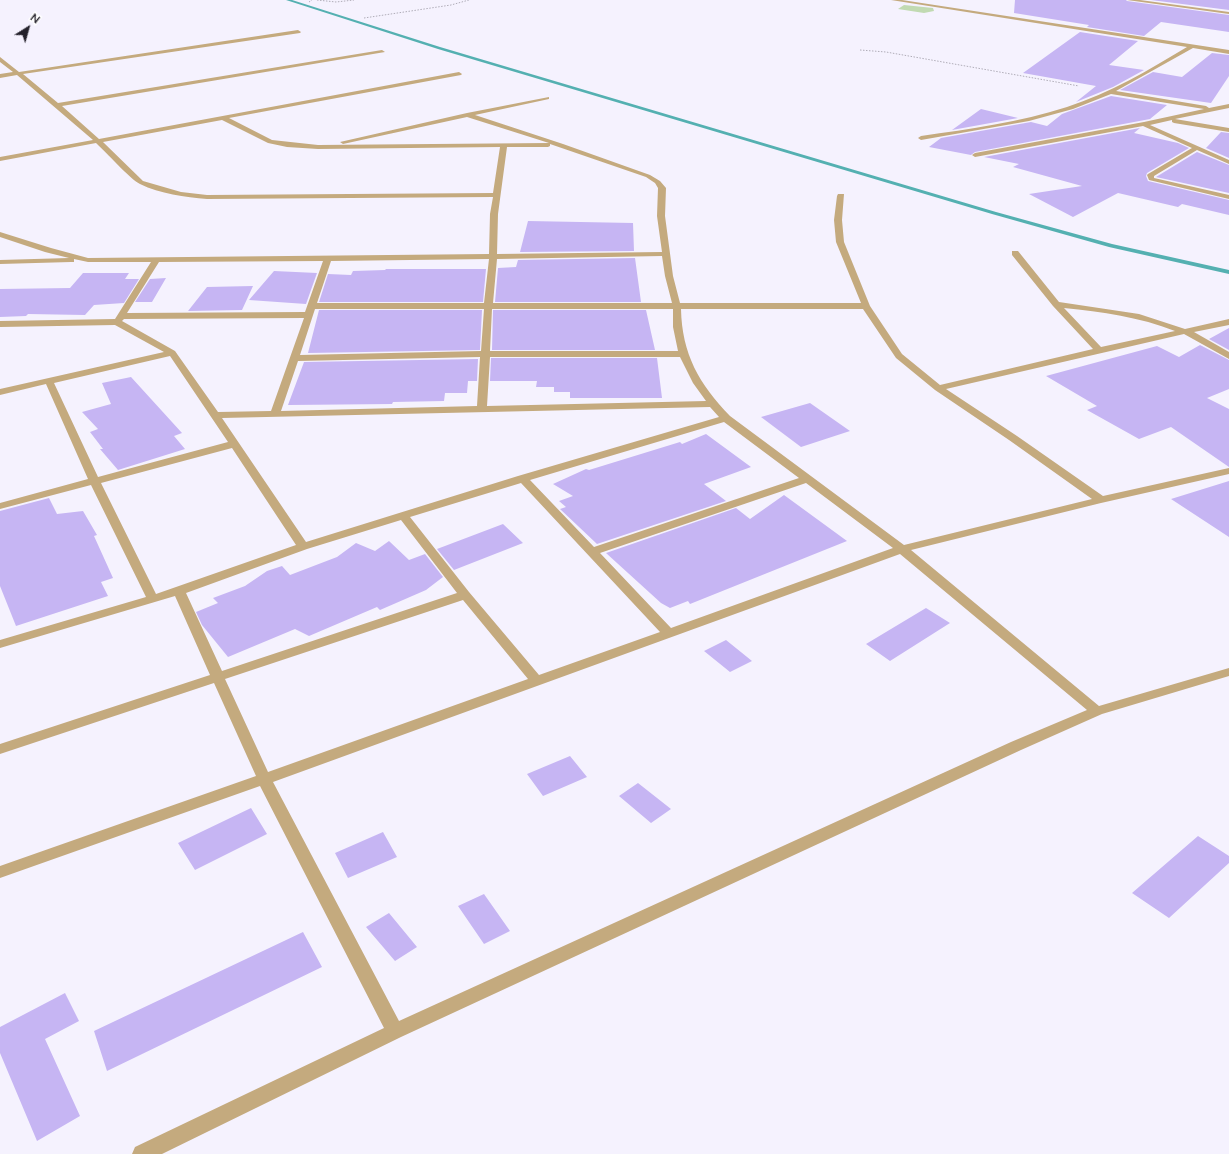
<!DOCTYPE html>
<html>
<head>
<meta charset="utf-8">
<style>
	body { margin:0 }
	#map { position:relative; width:1229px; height:1154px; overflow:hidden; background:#f5f2fe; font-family:Lato,sans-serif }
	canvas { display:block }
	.north { position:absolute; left:8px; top:8px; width:40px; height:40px; -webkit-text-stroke:3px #fff; paint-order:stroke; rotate:37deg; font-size:11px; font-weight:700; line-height:16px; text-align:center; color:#24212b }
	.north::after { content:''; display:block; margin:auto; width:14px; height:18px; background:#24212b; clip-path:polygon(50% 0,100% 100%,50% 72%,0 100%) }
</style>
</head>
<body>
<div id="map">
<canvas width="1229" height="1154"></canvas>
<div class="north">N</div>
</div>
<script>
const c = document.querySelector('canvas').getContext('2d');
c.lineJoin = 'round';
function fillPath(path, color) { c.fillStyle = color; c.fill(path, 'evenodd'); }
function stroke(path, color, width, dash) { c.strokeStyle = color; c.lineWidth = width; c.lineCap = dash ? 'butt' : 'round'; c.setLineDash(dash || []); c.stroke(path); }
fillPath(new Path2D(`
	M904,5L933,8L934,11L924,13L898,9Z`), '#c1dab2');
fillPath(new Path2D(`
	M286,0H292L440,47L996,212L1112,244L1229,270V274L1109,247L992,214L438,49Z`), '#54b0b1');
fillPath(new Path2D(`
	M1015,0H1126L1127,1L1229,15V32L1161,22L1144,36L1087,27L1089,25L1014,13Z
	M1151,0H1229V10Z
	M1080,32L1138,41L1109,65L1144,70L1113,87L1076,102L1096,86L1023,73Z
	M1212,53L1229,55V76L1211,103L1120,90L1153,72L1182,77Z
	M1111,96L1167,105L1150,119L975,152L971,155L929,147L941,138L1031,122L1047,126L1062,114Z
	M981,109L1018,118L952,130Z
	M1140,128L1134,133L1178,143L1189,148L1147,173L1146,176L1148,181L1229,200V215L1182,204L1178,207L1118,193L1073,217L1029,194L1082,186L1013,167L1019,164L984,157Z
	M1221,132L1229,133V158L1206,148Z
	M1197,152L1229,165V193L1156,177Z
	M528,221L633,223L634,251L520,252Z
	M635,258L641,302H495L498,268L516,267L518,260Z
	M386,269H486L483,302H319L328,274L351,275L353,271L385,270Z
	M274,271L317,273L306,304L249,300Z
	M83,273H129L125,279H139L124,303L94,305L85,315L28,314L26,316L0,317V289L70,288Z
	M166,278L152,302H135L150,279Z
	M253,286L242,310L188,311L207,287Z
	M319,310H482L480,350L308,353Z
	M493,310H646L655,350H492Z
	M1229,328V350L1209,339Z
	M1200,345L1229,360V389L1207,398L1229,409V467L1171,427L1139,439L1087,410L1097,406L1046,376L1157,346L1179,357Z
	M491,358H657L662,398H570V392H554V387H536L537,381H490Z
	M478,359L477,381H468L467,393H445L444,401L393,402L392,404L288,405L304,362Z
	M131,377L182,433L174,436L185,449L118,470L100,449H103L90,432L98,429L82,412L111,404L102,383Z
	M810,403L850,431L801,447L761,417Z
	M706,434L751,467L704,484L726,501L597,544L560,509L566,507L559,501L573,496L553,484L586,469L589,470L680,442L682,444Z
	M1229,481V537L1171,499Z
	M784,495L847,541L690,604L688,601L670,608L661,603L606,553L736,508L750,519Z
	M49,498L57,514L83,511L97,535L94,536L113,578L101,582L108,596L16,626L0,586V511Z
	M503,524L523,543L454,570L437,549Z
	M389,541L409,560L425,554L443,577L426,590L380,610L377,607L309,636L295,629L228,657L202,625L196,612L218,603L213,598L245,586L267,571L282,566L290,575L337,557L356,543L375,551Z
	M926,608L950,623L890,661L866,644Z
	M726,640L752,661L730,672L704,651Z
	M570,756L587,777L543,796L527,774Z
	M638,783L671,809L651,823L619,796Z
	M251,808L267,834L195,870L178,843Z
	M383,832L397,857L348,878L335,853Z
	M1198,836L1229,856V863L1169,918L1132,893Z
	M484,894L510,931L484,944L458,906Z
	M389,913L417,947L395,961L366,927Z
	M303,932L322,967L107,1071L94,1031Z
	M65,993L79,1021L45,1039L80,1116L37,1141L0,1053V1027Z`), '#c6b5f3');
stroke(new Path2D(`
	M317,0L336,2L354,0
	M309,2L312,0
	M364,18L451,5L469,0
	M860,50L886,52L1079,86`), '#afacb7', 1, [1.5, 1.5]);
fillPath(new Path2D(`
	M891,0H902L1229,50V54L1193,48L1116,91L1206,106L1209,108L1229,104V108L1175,119L1229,128V132L1174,123L1172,122V120L1150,125L1229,160V164L1197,150L1154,176V178L1229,195V199L1149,180L1147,175L1148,174L1192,148L1143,126L975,157L972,155L975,153L1144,122L1204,109L1111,94L1073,109L1029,121L921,140L918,138L921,136C970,129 1020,122 1067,107C1110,93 1149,70 1187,47Z
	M1127,0H1140L1229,12V14Z
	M298,30L301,32L300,33L23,74L58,103L382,50L385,52L62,106L99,139L459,72L462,74L461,75L229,118L272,140L318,145L549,143L467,117L343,144L340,142L467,113L549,97V99L475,115L563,144L650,175L660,181L666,188L665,216L673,276L680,303H861L836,242L834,220L837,196L838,194H844L842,220L844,242L870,306L902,354L940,385L1093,349L1053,306L1012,255V251H1018L1059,302L1139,314L1185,329L1229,319V325L1194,332L1229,352V359L1184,334L946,389L1017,436L1103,496L1229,468V474L1101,503L911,550L1099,706L1229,668V676L1102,714L1021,750L401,1037L162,1154H132L135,1147L384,1028L260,786L0,878V866L256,776L214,683L0,754V744L210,675L175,596L0,648V640L146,597L91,485L0,509V503L88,479L46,384L0,395V389L164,352L115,325L0,327V321L115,319L151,262H88L74,259V262H71L0,264V260L69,258L45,252L0,237V232L51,248L88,258L489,254L490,214L493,197L207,199C185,197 160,194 140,184C130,179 106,152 96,143L0,161V157L93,140L17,75L0,78V74L13,72L0,62V57L19,72ZM222,120L268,143L287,147L318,149L500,147L493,193L207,195L181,192L143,181L103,142ZM550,144L646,177L655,183L658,188L657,216L662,252L497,254L498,214L507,147H548L550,146ZM662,256L665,276L672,303H493L497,259ZM489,259L484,303H317L331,261ZM323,261L305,312L127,313L159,262ZM1064,308C1102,312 1140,317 1175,331L1101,347ZM315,309H484L481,351L300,355ZM492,309H673V327L678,351H490ZM681,309H863L896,358L935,390L1009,440L1092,499L904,545L730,416C699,384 682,354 681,309ZM304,318L271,411L218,412L175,351L122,321L124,319ZM170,356L228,442L98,477L54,383ZM480,357L477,406L281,411L298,361ZM490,357H680L693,383L706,401L487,406ZM710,407L719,417L518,476L306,542L222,418ZM724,422L799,478L594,547L530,480ZM232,448L296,545L156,594L101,483ZM521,483L660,632L539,675L469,592L410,517ZM806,483L893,548L671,628L600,553ZM401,520L457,593L222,671L186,593L307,549ZM900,554L1087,710L1011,742L399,1021L273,782ZM463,600L528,679L268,772L225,679Z`), '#c4aa7e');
</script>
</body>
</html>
